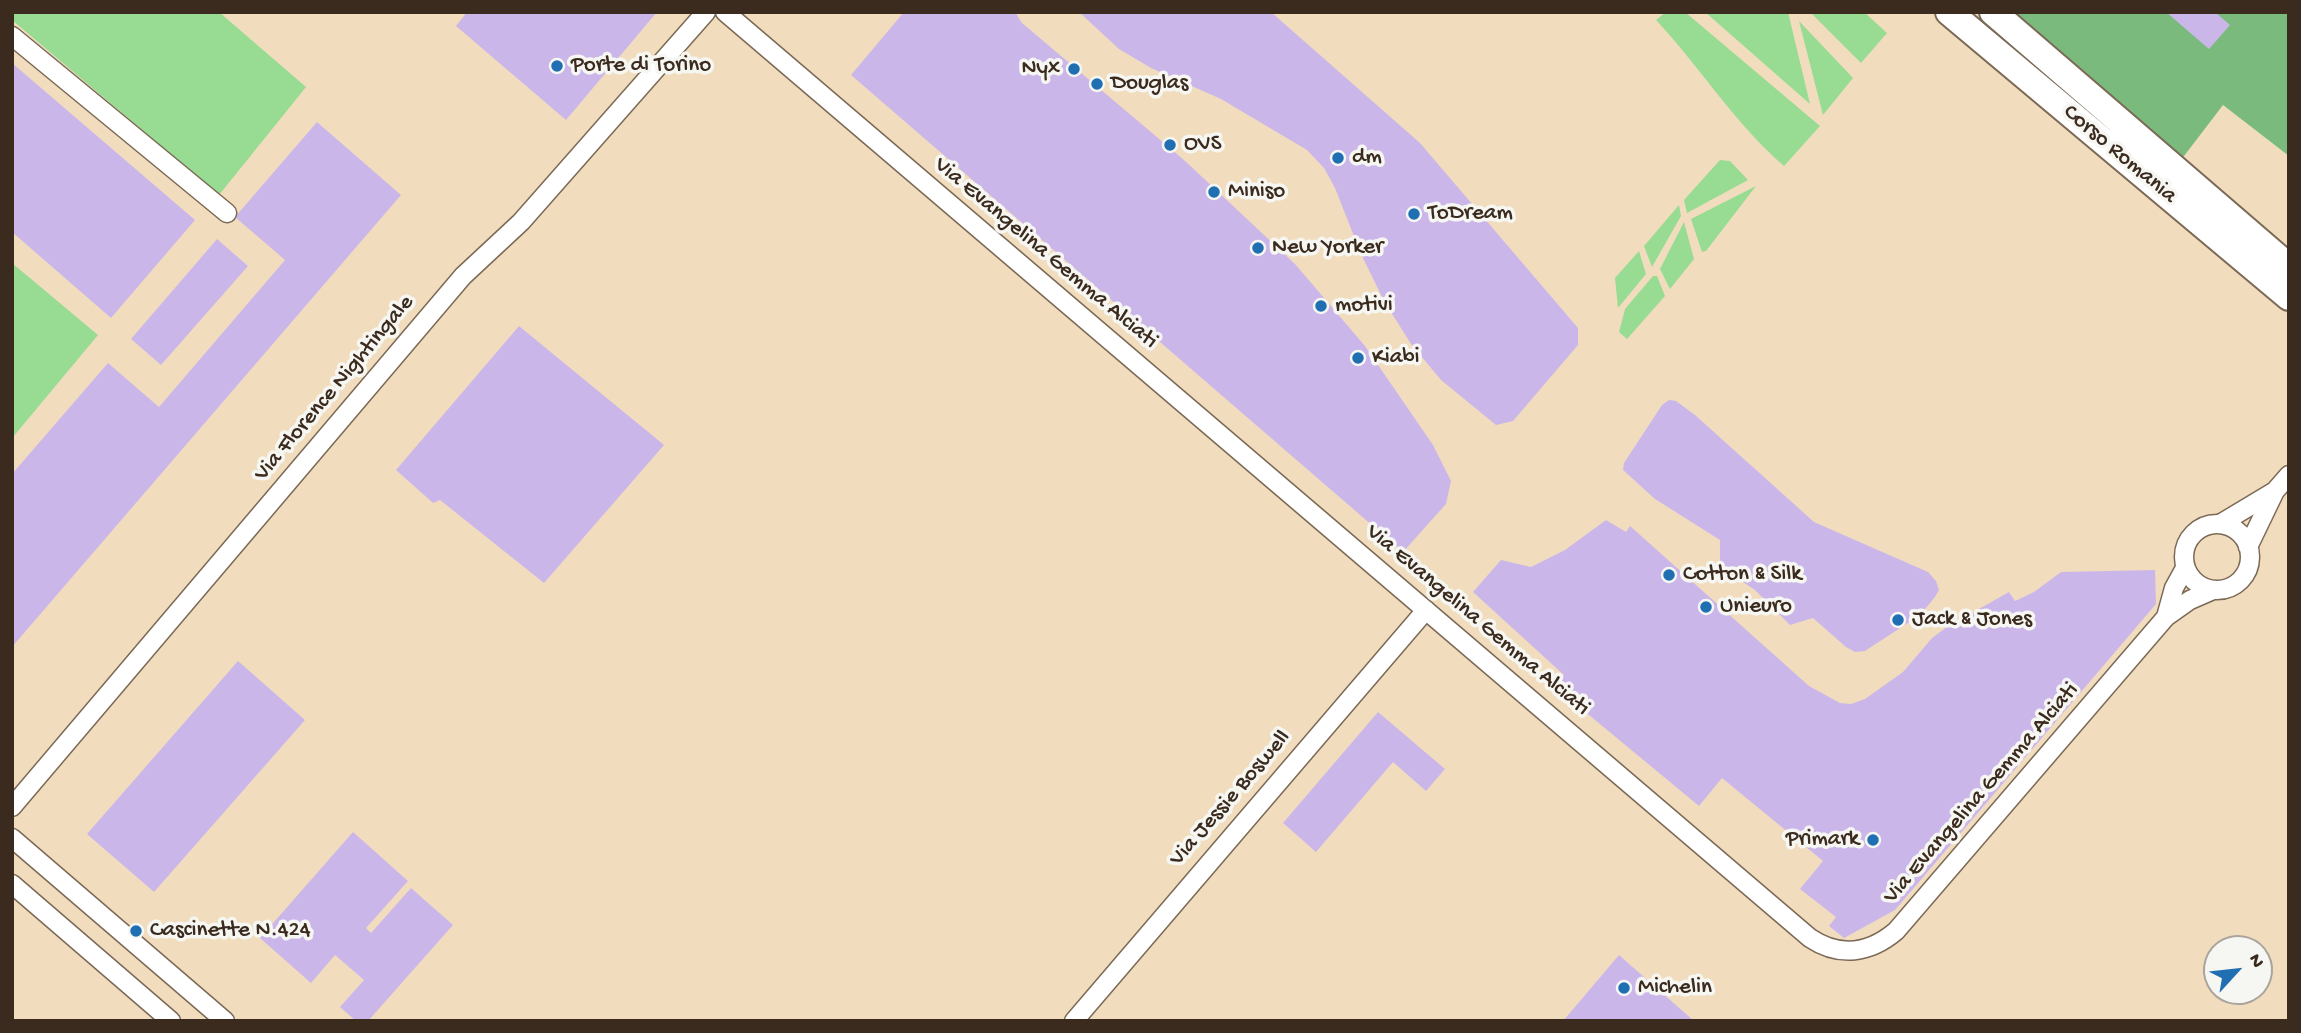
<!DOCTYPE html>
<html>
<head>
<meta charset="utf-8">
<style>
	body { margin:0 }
	#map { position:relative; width:2301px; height:1033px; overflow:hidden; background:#f1ddbe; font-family:"Gochi Hand",sans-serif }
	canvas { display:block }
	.frame { position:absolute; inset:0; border:14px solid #3b2a1e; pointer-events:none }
	.north { position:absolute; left:2203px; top:935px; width:70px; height:70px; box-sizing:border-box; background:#f6f6f2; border:2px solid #aba49d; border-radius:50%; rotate:63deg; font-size:19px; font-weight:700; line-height:28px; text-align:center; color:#3b2a1e }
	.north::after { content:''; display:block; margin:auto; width:24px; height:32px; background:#1f6fb2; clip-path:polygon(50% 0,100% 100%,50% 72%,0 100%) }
</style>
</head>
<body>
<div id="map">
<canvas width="2301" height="1033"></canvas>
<div class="frame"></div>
<div class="north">N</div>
</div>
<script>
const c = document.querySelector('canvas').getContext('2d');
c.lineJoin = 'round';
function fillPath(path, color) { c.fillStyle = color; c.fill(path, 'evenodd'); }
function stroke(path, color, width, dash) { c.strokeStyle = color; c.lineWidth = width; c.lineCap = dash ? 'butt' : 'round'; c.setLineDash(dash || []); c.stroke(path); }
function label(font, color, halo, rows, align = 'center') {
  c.font = font + ' "Gochi Hand",sans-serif'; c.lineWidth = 7; c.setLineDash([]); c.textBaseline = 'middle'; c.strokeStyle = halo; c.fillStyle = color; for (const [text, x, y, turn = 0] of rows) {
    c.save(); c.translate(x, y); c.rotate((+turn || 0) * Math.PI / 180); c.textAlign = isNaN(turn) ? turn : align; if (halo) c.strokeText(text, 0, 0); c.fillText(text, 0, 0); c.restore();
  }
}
fillPath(new Path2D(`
	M12,12H219L306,87L219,195L12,20Z
	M1666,12H1685L1820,126L1784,166C1735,124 1700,67 1656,20Z
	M1705,12H1788L1810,104Z
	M1810,12H1864L1887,33L1861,63Z
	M1799,21L1853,78L1823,115Z
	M1720,160L1730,161L1748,180L1687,213L1684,200Z
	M1756,186L1706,251L1702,252L1691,219Z
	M1679,205L1681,216L1652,267L1644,246Z
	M1684,222L1694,259L1670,289L1660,269Z
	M1639,251L1646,274L1618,308L1615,278Z
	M12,263L98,335L13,437L12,436Z
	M1653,276H1657L1665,296L1627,339L1619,332L1625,309Z`), '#98db93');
fillPath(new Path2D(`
	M2012,12H2289V156L2223,105L2181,160Z`), '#7abb7d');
fillPath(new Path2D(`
	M467,12H657L566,120L456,26Z
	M904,12H1015L1022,23L1184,160L1295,264L1365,346L1433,445L1451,481L1446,504L1403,552L851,75Z
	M1079,12H1271L1420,143L1578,328V345L1513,421L1496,425L1441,380L1411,344L1384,301L1361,254L1335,188L1324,168L1307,150L1221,99L1151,68L1119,49Z
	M2166,12H2215L2230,25L2209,49Z
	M12,63L195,220L111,318L12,232Z
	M317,122L401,195L12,647V474L108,363L159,407L285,260L235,217Z
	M217,239L248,266L161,365L131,339Z
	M519,326L664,445L544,583L440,500L433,503L396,470Z
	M1669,400L1676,401L1695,415L1814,522L1928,572L1936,581L1939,590L1935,597L1920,615L1865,651L1855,652L1846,647L1813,618L1790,625L1755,590L1720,567V540L1655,499L1623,470L1624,463L1662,405Z
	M1606,520L1626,532L1630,526L1809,686L1840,703L1851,704L1865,699L1903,672L1932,638L1947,627L2009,592L2015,601L2034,592L2061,572L2155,570L2156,604L1895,910L1844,938L1829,926L1836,917L1800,889L1823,861L1722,778L1699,806L1554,686L1564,675L1473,592L1501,560L1531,567L1565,550Z
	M238,661L305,720L154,892L87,834Z
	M1378,712L1445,769L1426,791L1393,762L1316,852L1283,823Z
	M353,832L408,881L366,928L371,933L411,888L453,925L368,1021H356L340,1007L364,980L335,955L311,983L260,938Z
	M1619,955L1694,1021H1563Z`), '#cbb6ea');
const minor = new Path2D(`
	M725,12L1810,938C1840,958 1870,953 1896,931L2166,617L2190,600L2213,590
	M12,36L227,213
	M2220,524L2275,491
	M2184 557a33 33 0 1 1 66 0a33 33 0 1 1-66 0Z
	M2248,547L2275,491L2289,475
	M2166,617L2174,588L2185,568
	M12,807L463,276L521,222L706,12
	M12,838L225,1021
	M12,884L171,1021
	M1074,1021L1426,610`);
const secondary = new Path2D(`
	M1949,12L2289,297
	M1993,12L2289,267`);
stroke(minor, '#7b6956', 21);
stroke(secondary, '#7b6956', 30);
stroke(minor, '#fff', 18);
stroke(secondary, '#fff', 26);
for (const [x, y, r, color] of [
	[557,66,7,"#1f6fb2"],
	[1074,69,7,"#1f6fb2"],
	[1097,84,7,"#1f6fb2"],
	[1170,145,7,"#1f6fb2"],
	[1338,158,7,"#1f6fb2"],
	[1214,192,7,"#1f6fb2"],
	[1414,214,7,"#1f6fb2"],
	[1258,248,7,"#1f6fb2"],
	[1321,306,7,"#1f6fb2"],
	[1358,358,7,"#1f6fb2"],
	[1669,575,7,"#1f6fb2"],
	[1706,607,7,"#1f6fb2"],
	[1898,620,7,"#1f6fb2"],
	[1873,840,7,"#1f6fb2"],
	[136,931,7,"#1f6fb2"],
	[1624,988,7,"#1f6fb2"]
]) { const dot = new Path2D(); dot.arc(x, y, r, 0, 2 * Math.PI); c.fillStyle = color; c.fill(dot); stroke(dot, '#f6f6f2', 2.5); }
label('23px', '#3b2a1e', '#f6f6f2', [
	["Porte di Torino",571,66],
	["Nyx",1060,69,"right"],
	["Douglas",1111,84],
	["OVS",1184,145],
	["dm",1352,158],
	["Miniso",1228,192],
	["ToDream",1428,214],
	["New Yorker",1272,248],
	["motivi",1335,306],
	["Kiabi",1372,358],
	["Cotton & Silk",1683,575],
	["Unieuro",1720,607],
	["Jack & Jones",1912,620],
	["Primark",1859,840,"right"],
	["Cascinette N.424",150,931],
	["Michelin",1638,988]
], 'left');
label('23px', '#3b2a1e', '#f6f6f2', [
	["Corso Romania",2119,155,40],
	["Via Evangelina Gemma Alciati",1045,254,40],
	["Via Florence Nightingale",335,389,-50],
	["Via Evangelina Gemma Alciati",1477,621,40],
	["Via Evangelina Gemma Alciati",1982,794,-49],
	["Via Jessie Boswell",1231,799,-49]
]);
</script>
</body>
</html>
